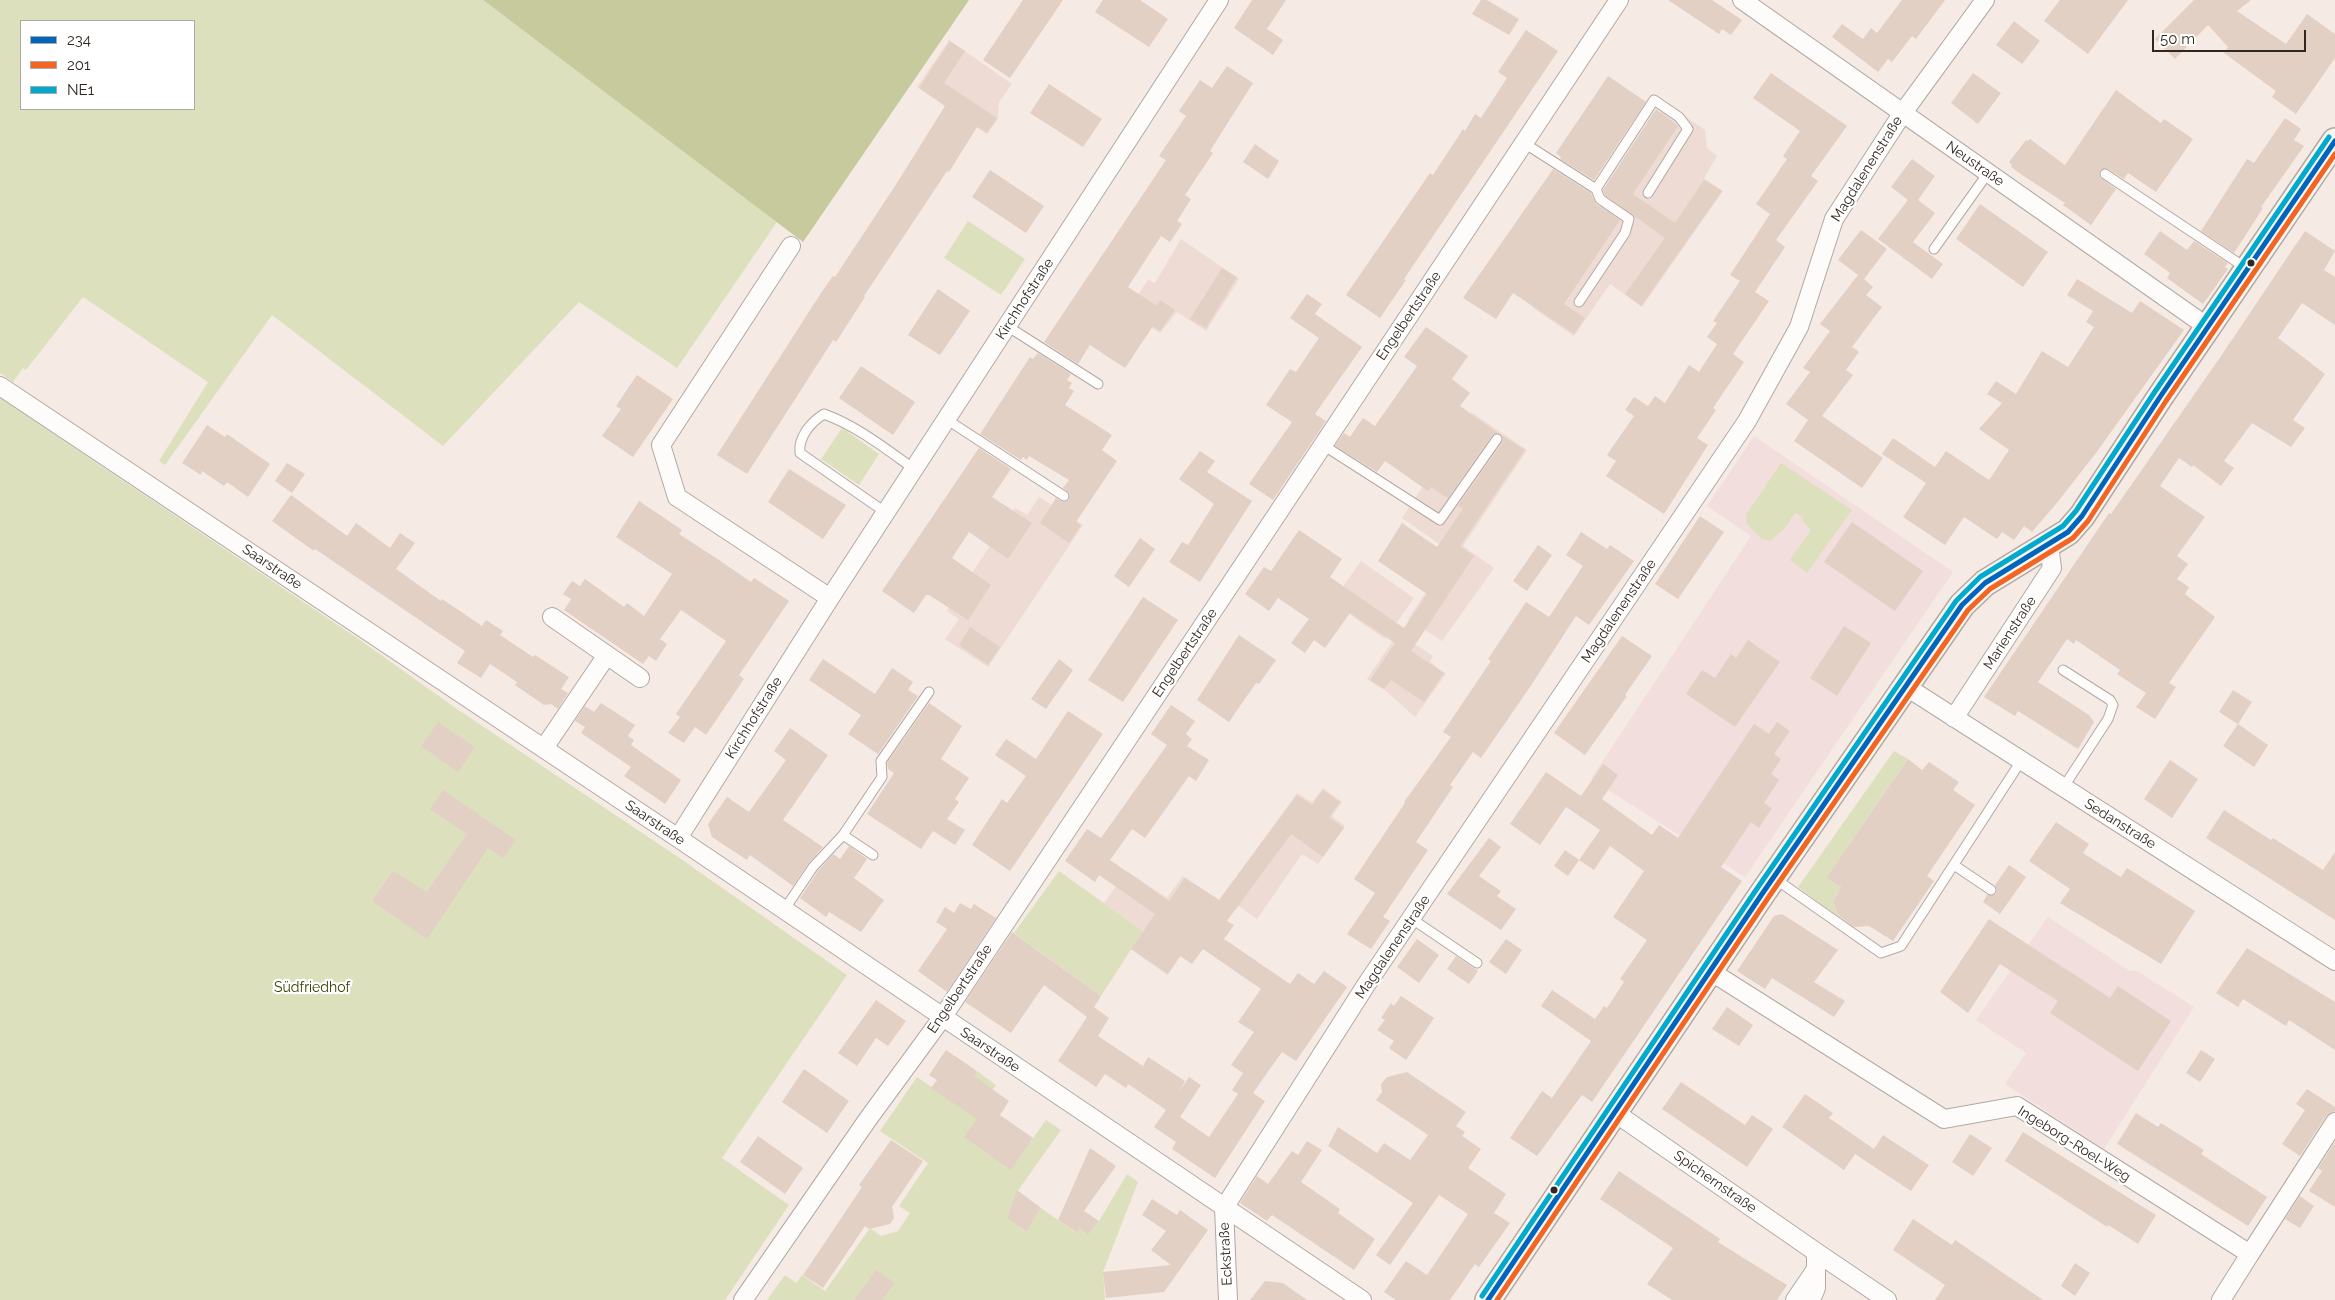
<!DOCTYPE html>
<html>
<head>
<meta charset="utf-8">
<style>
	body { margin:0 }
	#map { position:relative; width:2335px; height:1300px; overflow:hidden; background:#f5eae4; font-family:Raleway,sans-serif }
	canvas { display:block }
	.legend { position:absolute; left:20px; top:20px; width:175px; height:90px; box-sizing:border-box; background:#fff; border:1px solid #ada9a6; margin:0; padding:6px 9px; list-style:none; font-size:15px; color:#322720 }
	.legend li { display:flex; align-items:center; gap:10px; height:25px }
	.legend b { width:25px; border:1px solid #ada9a6 }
	.scale { position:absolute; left:2152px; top:30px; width:154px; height:22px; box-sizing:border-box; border:2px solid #322720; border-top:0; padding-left:6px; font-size:15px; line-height:18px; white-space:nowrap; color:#322720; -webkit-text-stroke:4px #fff; paint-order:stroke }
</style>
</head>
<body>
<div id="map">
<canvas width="2335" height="1300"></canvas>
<ul class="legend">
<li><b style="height:6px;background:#0065bd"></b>234</li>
<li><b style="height:6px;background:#f26522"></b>201</li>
<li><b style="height:6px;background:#00a9ce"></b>NE1</li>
</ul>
<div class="scale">50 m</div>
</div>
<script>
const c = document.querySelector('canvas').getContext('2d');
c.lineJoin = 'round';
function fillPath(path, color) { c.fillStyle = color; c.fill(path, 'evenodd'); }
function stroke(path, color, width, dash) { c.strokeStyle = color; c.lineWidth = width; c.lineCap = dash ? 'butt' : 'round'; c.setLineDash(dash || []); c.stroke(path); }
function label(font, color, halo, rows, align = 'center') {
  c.font = font + ' Raleway,sans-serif'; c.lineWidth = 4.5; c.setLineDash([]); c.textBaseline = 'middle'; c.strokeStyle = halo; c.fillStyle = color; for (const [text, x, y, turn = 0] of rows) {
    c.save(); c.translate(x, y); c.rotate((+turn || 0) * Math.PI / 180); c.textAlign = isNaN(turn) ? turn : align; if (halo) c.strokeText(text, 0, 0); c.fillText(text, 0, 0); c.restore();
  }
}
fillPath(new Path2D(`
	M949,40L1012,84L999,102L998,119L987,134L917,87Z
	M1667,104L1705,130L1707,148L1717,156L1704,178L1723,191L1642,307L1610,284L1574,336L1532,307Z
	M1181,239L1239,279L1206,331L1177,312L1160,333L1126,312L1148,280L1155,283Z
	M1471,412L1527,450L1463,546L1494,568L1442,641L1408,619L1452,553L1402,518Z
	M1039,497L1083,525L988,667L945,639L959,619L947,611L1015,508L1027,515Z
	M1361,561L1414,598L1385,639L1332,602Z
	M1398,633L1433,656L1430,662L1446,674L1415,717L1386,691L1367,679Z
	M1323,788L1342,802L1332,816L1345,826L1318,864L1302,854L1257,919L1223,895L1297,793L1312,802Z
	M1127,871L1167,898L1183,876L1221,901L1167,975L1131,949L1143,931L1104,903Z`), '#eedbd4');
fillPath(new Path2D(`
	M1754,436L1953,572L1745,877L1591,779L1751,536L1707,506Z
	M2048,917L2130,971H2137L2194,1007L2104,1149L2005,1084L2026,1053L1976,1020Z`), '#f2dedc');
fillPath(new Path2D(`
	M0,0H483L777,222L677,368L579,302L443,446L272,315L165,465L159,461L208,382L83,297L26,370L23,368L13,382L0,373ZM21,21H194V109H21Z
	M968,221L1025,259L1001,295L944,258Z
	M0,398L360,640L454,707L678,857L847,975L722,1158L789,1205L725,1300H0Z
	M842,428L879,454L859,485L821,459Z
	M1781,463L1852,510L1807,573L1790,560L1811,530L1805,524L1800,515L1795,513L1784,529L1770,541L1762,539L1747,524L1746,515Z
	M1894,751L1908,759L1826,878L1841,887L1833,902L1839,917L1798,887Z
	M1059,871L1143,931L1101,996L1014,933Z
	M977,1071L996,1085L980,1109L1011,1169L1046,1120L1061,1130L1017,1192L1007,1217L1025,1232L1041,1208L1076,1233L1080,1228L1088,1235L1099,1221L1127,1174L1138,1182L1103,1272L1105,1300H767L785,1275L796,1283L802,1275L825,1291L870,1228L881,1236L898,1231L910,1213L899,1206L928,1163L880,1131L917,1077L955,1103Z`), '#dde0bd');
fillPath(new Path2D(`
	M483,0H969L803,242Z`), '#c7ca9c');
fillPath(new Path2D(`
	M1023,0H1063L1010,78L983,60Z
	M1103,0H1140L1168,19L1149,47L1095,12Z
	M1252,0H1286L1267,29L1283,40L1273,55L1234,28Z
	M1481,0H1487L1519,19L1509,35L1472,14Z
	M1668,0H1712L1742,20L1731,35L1722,29L1719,34Z
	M1902,0H1945L1916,39L1912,36L1892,62L1888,59L1878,72L1832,37L1842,24L1863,39L1871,28L1877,33Z
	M2060,0H2128L2088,54L2044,21Z
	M2194,0H2251L2237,11L2286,44L2307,14L2335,34V58L2296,114L2272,97L2276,91L2224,53L2228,47L2208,25L2175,59L2155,39Z
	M2014,21L2040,41L2022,64L1996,45Z
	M1526,30L1558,51L1404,279L1406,280L1380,318L1346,295L1430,173L1433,175L1463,129L1465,131L1475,114L1481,118L1507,78L1498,72Z
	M950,41L965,51L944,83L997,118L987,133L977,127L949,172L947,171L864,296L865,297L836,342L833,340L747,474L717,455L821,293L833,276L835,277L895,186L945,106L919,88Z
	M1227,66L1253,83L1210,151L1213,153L1185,195L1191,199L1177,221L1182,224L1170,242L1161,236L1128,287L1157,306L1160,300L1175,310L1160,331L1153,326L1125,368L1090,345L1078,364L1044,342L1166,160L1159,156L1186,116L1179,111L1200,80L1212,88Z
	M1771,73L1847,126L1811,176L1818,181L1776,240L1785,247L1755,292L1769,301L1733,354L1744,362L1713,408L1716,410L1697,438L1708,445L1664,514L1606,476L1616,461L1607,455L1634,416L1625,410L1634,397L1648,406L1655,396L1665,403L1689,365L1699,372L1717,344L1707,337L1717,323L1713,321L1740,281L1730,275L1770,214L1756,204L1787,159L1783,156L1800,131L1753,98Z
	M1973,73L2001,93L1978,124L1951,103Z
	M1608,76L1646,102L1594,180L1560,159L1561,157L1556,153Z
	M1049,84L1102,119L1083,147L1030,113Z
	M2116,90L2161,123L2164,119L2193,139L2156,192L2128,173L2124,179L2108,169H2102L2099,173L2100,177L2116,189L2091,225L2063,205L2065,203L2022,175L2011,167L2012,165L2009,162L2026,140L2028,141L2030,139L2065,165Z
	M1656,109L1678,126L1633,194L1675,223L1704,180L1722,191L1641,306L1625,294L1665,238L1605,195L1603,190Z
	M2285,118L2301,129L2294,140L2304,146L2261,207L2263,208L2234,253L2201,231L2247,159L2254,163Z
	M1255,144L1279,161L1268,179L1243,162Z
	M1912,159L1935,176L1918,200L1935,213L1913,242L1943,264L1932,279L1878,239L1908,200L1891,187Z
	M1553,169L1591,193L1596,204L1620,220L1564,304L1585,318L1574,334L1513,293L1496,319L1463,298Z
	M990,170L1044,206L1026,233L972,197Z
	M1980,204L2048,252L2023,287L1956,239Z
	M1861,230L1887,249L1864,279L1873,287L1866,295L1882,307L1852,347L1859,352L1846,370L1853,375L1822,416L1883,458L1862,488L1794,441L1808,420L1786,404L1810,372L1803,368L1830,331L1820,324L1858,275L1838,260Z
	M2160,231L2187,250L2194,241L2228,263L2225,267L2228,269L2203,304L2167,278L2170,273L2144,254Z
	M2305,231L2335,251L2324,270L2335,277V325L2302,303L2278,338L2325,374L2293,420L2305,428L2291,447L2252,423L2224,461L2234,468L2221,486L2193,465L2192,467L2179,458L2160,486L2205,517L2177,556L2188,564L2177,579L2189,587L2185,594L2215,617L2169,683L2176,687L2155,719L2136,707L2146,693L2117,674L2120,670L2076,640L2074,644L2067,639L2038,682L2089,715L2094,722L2078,749L2018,711L2015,716L1984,697L2109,513L2111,514L2221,356Z
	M1222,268L1237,277L1206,328L1190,319Z
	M2077,279L2132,313L2140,301L2184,330L2096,453L2056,504L2032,532L2024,526L2014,540L2002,532L1997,539L1964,517L1945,545L1903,517L1926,483L1882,454L1893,438L1935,467L1946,451L1989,480L2009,450L1979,429L2002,403L1987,394L1996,381L2016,394L2042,351L2068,367L2094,327L2086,322L2093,311L2067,295Z
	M938,289L970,311L940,355L908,335Z
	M1307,294L1322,304L1315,314L1362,347L1315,414L1326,421L1273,500L1249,484L1292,422L1266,405L1290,369L1296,372L1319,338L1290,318Z
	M1426,327L1468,356L1452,379L1470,393L1460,406L1498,433L1492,435L1448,498L1431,487L1428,491L1385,461L1377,472L1335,446L1344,433L1350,437L1363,418L1375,426L1417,366L1404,357Z
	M1038,353L1071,374L1067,380L1072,383L1069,388L1074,391L1065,405L1112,435L1102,450L1117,461L1076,522L1081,525L1069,543L1040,523L1056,498L1063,502L1069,500L1070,494L1063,488L1069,480L1029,456L1027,460L1023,457L1021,460L980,434L1030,357L1033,359Z
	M861,366L915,402L893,435L839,398Z
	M637,375L673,399L633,457L602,436L621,409L616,406Z
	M207,425L225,437L227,434L270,464L248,497L227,482L224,486L202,471L201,475L182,463Z
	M1503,436L1525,450L1460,546L1474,556L1411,651L1444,673L1424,702L1391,680L1384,689L1370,680L1395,643L1350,613L1325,648L1314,640L1305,653L1291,643L1309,619L1278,598L1269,611L1245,594L1264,567L1271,571L1299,530L1342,559L1330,577L1404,628L1427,594L1378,561L1402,523L1437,547L1463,509L1458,506L1502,443Z
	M979,448L1011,469L992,497L1032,523L1008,559L969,532L952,558L991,585L968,620L929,595H926L914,613L882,591Z
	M1200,451L1215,461L1207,472L1252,501L1200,582L1169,562L1182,542L1188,545L1214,504L1179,479Z
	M287,463L305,474L292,493L275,481Z
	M789,469L846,505L823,539L768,502Z
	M291,495L347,536L356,523L390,548L400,533L415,543L396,569L441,601L442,599L482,626L486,620L503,631L500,635L533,657L535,655L569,677L561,689L568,693L558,709L551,704L544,705L515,685L517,682L490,664L481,678L457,663L465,651L315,549L314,551L272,521Z
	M639,501L682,530L679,534L719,560L751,582L754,578L789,601L739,675L744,679L706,735L695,727L684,743L668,733L680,717L676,714L726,641L681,610L660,639L667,644L656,661L649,656L643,664L564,610L571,599L563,594L572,581L580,586L585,579L624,607L627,603L644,616L672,574L616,537Z
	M1700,516L1724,532L1678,599L1655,584Z
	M1852,522L1923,571L1895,611L1824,562Z
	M1581,532L1607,549L1610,545L1634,561L1589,625L1576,616L1530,687L1481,758L1473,752L1450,785L1453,787L1416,842L1428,850L1383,917L1390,921L1371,949L1347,934L1375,893L1354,879L1405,803L1404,802L1451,737L1443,732L1491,661L1488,659L1526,602L1549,617L1583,566L1566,555Z
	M1140,538L1155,549L1129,587L1114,576Z
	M1538,545L1552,555L1527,591L1513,581Z
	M1143,597L1178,620L1123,702L1088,680Z
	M1844,626L1871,643L1837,696L1810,678Z
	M970,627L1000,647L988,665L959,645Z
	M1239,635L1276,660L1259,684L1256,683L1229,722L1197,700Z
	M1622,636L1652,656L1625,695L1627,696L1585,755L1554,733Z
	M1748,640L1780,662L1735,727L1686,694L1702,670L1715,678L1731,654L1736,658Z
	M823,659L875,694L892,668L913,682L908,690L918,696L878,754L848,734L861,715L809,680Z
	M1059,659L1073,670L1046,709L1031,699Z
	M2233,690L2252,702L2238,724L2219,712Z
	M601,703L635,725L628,736L634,740L631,745L681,780L665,804L624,776L631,767L581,733L585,727L575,721L585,706L594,712Z
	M929,703L962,726L941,759L969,778L955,799L959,802L947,819L965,830L955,845L933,831L921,849L867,814L894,773L888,769L887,763Z
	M1171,705L1195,721L1186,734L1192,739L1187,746L1209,760L1196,781L1189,776L1145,838L1132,829L1110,860L1169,901L1185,878L1219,900L1297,795L1312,805L1323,790L1340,802L1329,817L1344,828L1323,857L1291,834L1227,921L1234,925L1224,939L1290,984L1298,973L1314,984L1324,971L1347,987L1296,1061L1282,1052L1253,1093L1265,1101L1215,1178L1172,1149L1176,1142L1154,1127L1166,1110L1128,1084L1126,1088L1105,1074L1096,1087L1058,1061L1087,1017L1044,985L1011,1033L965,1002L1012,932L1101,996L1094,1007L1109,1018L1098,1036L1143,1066L1148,1057L1185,1081L1179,1092L1189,1077L1201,1085L1180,1117L1209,1137L1238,1094L1232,1090L1243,1073L1231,1065L1254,1032L1238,1022L1261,989L1203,949L1192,964L1180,956L1168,974L1131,949L1155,914L1099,875L1095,882L1065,861L1087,829L1101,838L1167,745L1151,734Z
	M1068,711L1103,734L1010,871L972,845L1002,799L1007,803L1026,776L995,755L1006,739L1036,759Z
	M438,722L475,747L458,772L421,746Z
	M1777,722L1790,731L1774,754L1781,759L1771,774L1779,780L1764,803L1772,808L1759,828L1751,822L1721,867L1742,881L1592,1102L1582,1095L1537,1156L1510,1138L1542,1091L1552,1098L1591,1041L1541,1006L1552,990L1595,1019L1604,1006L1607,1008L1624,982L1620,979L1647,940L1613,917L1644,871L1610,846L1594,870L1579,860L1600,830L1566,807L1540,845L1510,824L1546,772L1581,796L1603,764L1618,775L1602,799L1652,835L1659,825L1678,838L1754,724L1769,734Z
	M2238,724L2268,745L2254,767L2223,746Z
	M790,728L828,755L783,820L823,847L808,864L793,886L750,855L747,860L712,837L708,824L727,797L749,812L786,760L774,751Z
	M1908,759L1922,770L1929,762L1959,782L1953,790L1975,805L1927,876L1934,881L1893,941L1869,926L1854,927L1839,916L1833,902L1841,887L1826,878Z
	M2170,760L2198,779L2172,818L2144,799Z
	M443,790L516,840L503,858L488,848L427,939L372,901L393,871L427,892L467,834L430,809Z
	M2224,810L2271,840L2273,838L2323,870L2335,852V920L2206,838Z
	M2056,822L2089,844L2083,853L2121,877L2127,868L2195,911L2161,964L2060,903L2070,889L2029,861Z
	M1489,838L1501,847L1479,876L1501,891L1497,896L1516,909L1501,930L1447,894Z
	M849,846L867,859L854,878L884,900L861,932L829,912L826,917L800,898L818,871L833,854L840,859Z
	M1565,850L1579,860L1568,876L1554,866Z
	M2009,865L2026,877L2000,914L1983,902L1987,895L1996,894L1997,890L1995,885Z
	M960,903L971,909L974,904L996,918L947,992L918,971L947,929L936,922L945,907L954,913Z
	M1782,914L1838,950L1814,982L1845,1001L1834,1017L1772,978L1765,989L1737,971L1774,916Z
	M1989,919L2110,998L2118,986L2171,1021L2138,1071L2050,1013L2058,1001L2000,964L1968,1013L1940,992Z
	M1417,939L1439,955L1419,983L1397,967Z
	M1506,939L1522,950L1506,974L1489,962Z
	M2247,948L2335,1002V1050L2289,1020L2286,1026L2243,999L2238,1007L2216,993Z
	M1456,956L1478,971L1469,984L1447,969Z
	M1401,996L1434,1018L1406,1060L1389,1048L1394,1041L1377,1030L1385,1020L1381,1018L1391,1003L1394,1006Z
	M876,1000L906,1021L888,1046L876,1038L857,1066L838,1053Z
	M1727,1007L1753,1025L1739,1046L1712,1029Z
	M946,1050L977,1071L974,1076L1009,1101L1000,1115L1033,1138L1011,1170L964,1137L977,1119L931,1088L937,1080L929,1075Z
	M2201,1050L2215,1059L2200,1082L2186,1073Z
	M804,1069L849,1101L827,1133L782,1102Z
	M1407,1072L1466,1112L1456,1126L1465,1132L1462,1136L1481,1149L1468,1168L1506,1194L1494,1213L1510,1223L1479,1267L1475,1264L1450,1300H1396L1384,1292L1406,1261L1427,1275L1468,1214L1439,1195L1390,1265L1376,1255L1413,1203L1328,1146L1338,1127L1377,1153L1384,1143L1410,1160L1428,1135L1376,1100L1382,1092L1381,1084L1387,1077Z
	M1681,1082L1745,1125L1752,1115L1773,1129L1747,1167L1662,1109Z
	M2307,1089L2335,1107V1111L2326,1116L2300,1156L2282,1144L2305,1110L2296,1104Z
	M1805,1094L1833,1113L1829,1118L1874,1149L1883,1135L1929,1165L1911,1191L1855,1154L1844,1170L1782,1127Z
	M2136,1113L2158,1127L2161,1123L2204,1150L2201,1154L2267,1197L2248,1226L2117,1144Z
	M2023,1132L2156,1215L2138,1244L2108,1225L2107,1227L2005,1161Z
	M1970,1134L1992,1148L1973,1176L1952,1162Z
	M758,1136L803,1168L785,1194L740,1162Z
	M891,1140L923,1161L892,1207L894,1218L890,1224L869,1229L865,1226L823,1288L803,1275L862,1187L859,1185Z
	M1307,1141L1322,1150L1301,1182L1340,1209L1338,1213L1375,1239L1354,1270L1272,1215L1267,1221L1240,1203L1257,1176L1268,1184L1292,1151L1298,1155Z
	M2335,1142V1207L2309,1191L2322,1171L2318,1168Z
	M1090,1148L1116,1166L1084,1211L1099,1221L1088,1235L1080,1228L1077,1233L1058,1220Z
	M1619,1171L1698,1224L1720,1239L1718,1242L1787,1285L1777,1300H1672L1647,1284L1673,1248L1600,1199Z
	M1017,1190L1041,1208L1026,1232L1007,1218Z
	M2300,1196L2314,1206L2300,1228L2285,1219Z
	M1152,1199L1177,1215L1180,1210L1208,1230L1164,1292L1106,1298L1103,1272L1171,1265L1151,1250L1166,1231L1142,1215Z
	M1913,1219L1952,1245L1955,1240L2043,1300H1935L1945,1285L1893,1250Z
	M2075,1263L2090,1273L2075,1296L2061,1286Z
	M876,1270L895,1283L882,1300H854Z
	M1265,1281L1283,1283L1307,1300H1250Z`), '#e3d0c4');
const lane = new Path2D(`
	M1524,143L1596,189L1600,199L1629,219L1625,233L1579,302
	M2105,174L2246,268
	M1596,189L1654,100L1679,117L1688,129L1648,193
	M1934,249L1988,173
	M1007,326L1098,384
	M946,419L1064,496
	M1323,445L1440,520L1497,439
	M885,512L800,453C798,437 811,422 824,414C857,426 886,449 914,469
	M2063,788L2108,719L2113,705L2110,700L2063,670
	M843,835L873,855
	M1954,865L1991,890
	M1774,878L1881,953L1901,946L2021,761
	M784,910L813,867L843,835L882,777L881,761L929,692
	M1412,919L1477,963`);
const street = new Path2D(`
	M1742,0L2209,328
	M791,246L661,445L677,497L830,598
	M0,386L678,838L1362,1300
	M552,617L640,678
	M1905,686L2335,961
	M1954,718L2052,568L2049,545
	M544,748L607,655
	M678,838L830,598L1219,0
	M1710,971L1944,1119L2017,1106L2250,1254L2335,1122
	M1614,1112L1816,1252V1288L1811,1300
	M1816,1252L1887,1300
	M743,1300L868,1119L942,1018L1619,0
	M1228,1300L1224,1208L1366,985L1747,421L1799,327L1834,219L1902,114L1985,0
	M1795,1300L1814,1272
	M2221,1300L2250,1254`);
const secondary = new Path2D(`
	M1488,1300L1762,894L1962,605L1985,583L2068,532L2082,516L2160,397L2335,141`);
stroke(lane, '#b2a9a3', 11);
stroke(street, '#b2a9a3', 20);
stroke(secondary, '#b2a9a3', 28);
stroke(lane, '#fefcfb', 9);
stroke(street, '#fefcfb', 18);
stroke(secondary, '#f9f6f2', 25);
stroke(new Path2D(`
	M1488,1300L1762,894L1962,605L1985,583L2068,532L2082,516L2160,397L2335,141`), '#0065bd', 5);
stroke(new Path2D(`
	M1497,1300L1768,898L1968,610L1990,589L2073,538L2088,521L2166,401L2335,154`), '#f26522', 5);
stroke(new Path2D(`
	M1482,1296L1756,890L1956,601L1980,577L2063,526L2076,511L2154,393L2329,137`), '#00a9ce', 5);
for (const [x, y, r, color] of [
	[2251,263,4.5,"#322720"],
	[1554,1190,4.5,"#322720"]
]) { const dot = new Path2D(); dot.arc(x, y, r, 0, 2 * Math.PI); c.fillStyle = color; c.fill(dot); stroke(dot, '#fff', 2); }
label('14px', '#322720', '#fff', [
	["Neustraße",1975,164,35],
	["Magdalenenstraße",1867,169,-58],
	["Kirchhofstraße",1025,299,-57],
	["Engelbertstraße",1409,316,-56],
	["Saarstraße",272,567,34],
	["Magdalenenstraße",1619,611,-56],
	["Marienstraße",2010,633,-57],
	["Engelbertstraße",1185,653,-56],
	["Kirchhofstraße",754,718,-58],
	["Saarstraße",655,823,34],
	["Sedanstraße",2120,824,32],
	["Magdalenenstraße",1393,947,-56],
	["Engelbertstraße",960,989,-56],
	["Saarstraße",990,1050,34],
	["Ingeborg-Roel-Weg",2074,1144,32],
	["Spichernstraße",1715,1182,35],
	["Eckstraße",1226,1254,-93]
]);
label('14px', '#373f00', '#fff', [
	["Südfriedhof",312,988]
]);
</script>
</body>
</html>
